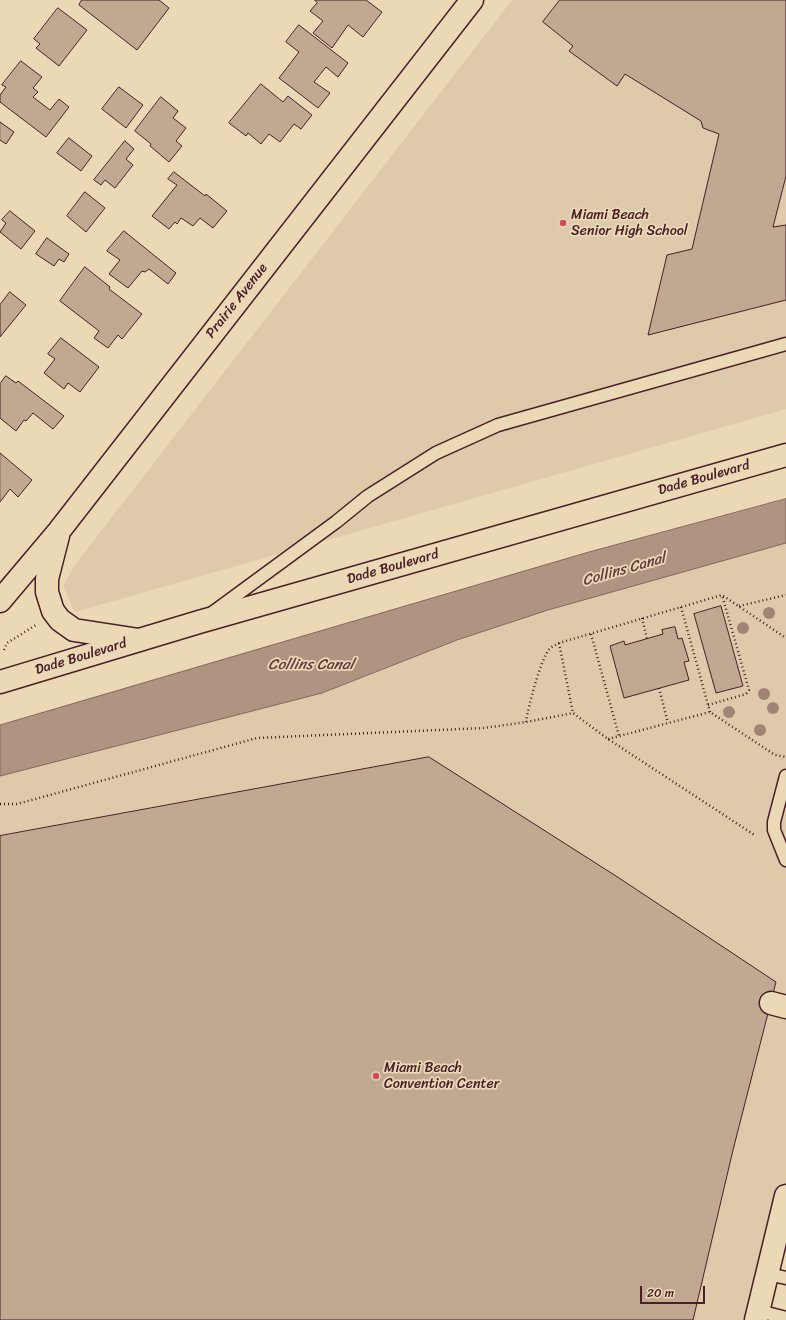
<!DOCTYPE html>
<html>
<head>
<meta charset="utf-8">
<style>
	body { margin:0 }
	#map { position:relative; width:786px; height:1320px; overflow:hidden; background:#ebd9b6; font-family:Sriracha,sans-serif }
	canvas { display:block }
	.scale { position:absolute; left:640px; top:1286px; width:65px; height:18px; box-sizing:border-box; border:2px solid #4a1f2b; border-top:0; padding-left:5px; font-size:12px; line-height:14px; white-space:nowrap; color:#4a1f2b; -webkit-text-stroke:3px #ebd9b6; paint-order:stroke }
</style>
</head>
<body>
<div id="map">
<canvas width="786" height="1320"></canvas>
<div class="scale">20 m</div>
</div>
<script>
const c = document.querySelector('canvas').getContext('2d');
c.lineJoin = 'round';
function fillPath(path, color) { c.fillStyle = color; c.fill(path, 'evenodd'); }
function stroke(path, color, width, dash) { c.strokeStyle = color; c.lineWidth = width; c.lineCap = dash ? 'butt' : 'round'; c.setLineDash(dash || []); c.stroke(path); }
function label(font, color, halo, rows, align = 'center') {
  c.font = font + ' Sriracha,sans-serif'; c.lineWidth = 3.5; c.setLineDash([]); c.textBaseline = 'middle'; c.strokeStyle = halo; c.fillStyle = color; for (const [text, x, y, turn = 0] of rows) {
    c.save(); c.translate(x, y); c.rotate((+turn || 0) * Math.PI / 180); c.textAlign = isNaN(turn) ? turn : align; if (halo) c.strokeText(text, 0, 0); c.fillText(text, 0, 0); c.restore();
  }
}
fillPath(new Path2D(`
	M512,0H786V409L75,612L63,586L74,566Z
	M786,543V1218L762,1320H0V776L322,693L457,640L548,610Z`), '#decaab');
const water = new Path2D(`
	M786,499V543L548,610L457,640L322,693L0,776V725L589,552Z`);
fillPath(water, '#b09482');
stroke(water, '#87655f', 1);
const building = new Path2D(`
	M82,0H159L169,8L137,50L79,5Z
	M315,0H366L382,12L363,37L348,25L332,48L313,33L323,21L310,11L317,3Z
	M560,0H786V176L773,227L786,225V300L648,335L667,255L692,249L719,134L703,128L701,121L625,74L617,86L569,51L573,46L543,22Z
	M58,8L87,30L59,66L36,48L40,44L34,39Z
	M299,25L348,63L338,77L326,67L314,82L330,93L318,108L279,78L299,52L286,42Z
	M21,61L42,77L33,88L38,92L33,97L50,110L59,99L69,107L46,137L0,102V95L6,87L2,85Z
	M261,84L283,102L288,96L312,115L301,129L294,124L280,142L269,134L261,144L248,133L246,136L229,123Z
	M119,87L143,105L126,128L102,109Z
	M161,97L178,111L173,118L186,128L176,141L182,146L169,162L150,146L151,144L135,131Z
	M0,122L14,132L6,144L0,140Z
	M69,138L92,156L81,171L57,153Z
	M125,141L134,149L126,159L133,165L115,188L105,180L101,185L94,180Z
	M174,172L205,196L206,194L227,211L213,228L200,218L193,226L181,218L177,224L175,222L169,229L152,216L177,185L168,179Z
	M85,192L105,208L86,232L67,216Z
	M10,211L35,231L21,249L0,232L6,223L2,220Z
	M124,231L176,273L168,284L149,269L145,272L142,271L128,288L109,274L120,260L107,251Z
	M47,238L69,254L64,262L59,259L54,266L36,254Z
	M85,267L110,287L109,289L142,314L122,339L118,335L108,348L94,338L99,331L60,301Z
	M10,292L26,305L0,337V305Z
	M61,338L99,367L80,392L68,383L64,389L44,373L55,359L48,354Z
	M6,376L16,383L18,381L64,416L53,429L33,413L26,421L24,420L16,431L0,418V384Z
	M0,453L32,480L18,497L10,489L0,502Z
	M721,606L743,686L716,693L694,614Z
	M675,627L678,639L682,638L689,661L684,662L689,680L624,698L610,646L624,641L625,645L663,634L662,630Z
	M429,757L616,876L776,982L733,1150L693,1320H0V836Z`);
fillPath(building, '#c0a891');
stroke(building, '#4a1f2b', 1);
const service = new Path2D(`
	M212,613L336,522L368,496L436,453L498,425L786,344
	M786,776L774,822V830L786,860
	M767,1274L786,1278
	M759,1311L786,1318`);
const minor = new Path2D(`
	M58,536L47,579V592L53,611L60,620L74,630L139,640
	M0,601L59,531L472,0
	M771,1003L786,1007`);
const secondary = new Path2D(`
	M0,682L199,622L786,455
	M756,1320L786,1196`);
stroke(service, '#4a1f2b', 15);
stroke(minor, '#4a1f2b', 25);
stroke(secondary, '#4a1f2b', 25);
stroke(new Path2D(`
	M739,606L786,595
	M681,607L710,712
	M642,618L647,639
	M591,634L619,736
	M559,643L573,713
	M4,650L7,643L36,625
	M659,688L668,723
	M708,705L746,694L749,690L722,595
	M526,722C528,707 541,658 550,648C553,646 556,645 559,643L722,595L786,638
	M608,739L710,712L775,755L786,757
	M0,804H17L257,738L484,728L526,722L573,713L608,739L756,836`), '#4a1f2b', 2.5, [1, 3]);
stroke(service, '#ebd9b6', 12);
stroke(minor, '#ebd9b6', 22);
stroke(secondary, '#ebd9b6', 22);
c.fillStyle = '#a18476';
for (const [x, y] of [
	[769,613],
	[743,628],
	[764,694],
	[773,708],
	[729,712],
	[760,730]
]) { c.beginPath(); c.arc(x, y, 6, 0, 2 * Math.PI); c.fill(); }
for (const [x, y, r, color] of [
	[563,223,4,"#d1495b"],
	[376,1076,4,"#d1495b"]
]) { const dot = new Path2D(); dot.arc(x, y, r, 0, 2 * Math.PI); c.fillStyle = color; c.fill(dot); stroke(dot, '#ebd9b6', 1.5); }
label('14px', '#4a1f2b', '#ebd9b6', [
	["Miami Beach",571,215],
	["Senior High School",571,231],
	["Miami Beach",384,1068],
	["Convention Center",384,1084]
], 'left');
label('14px', '#4a1f2b', '#ebd9b6', [
	["Prairie Avenue",237,301,-52],
	["Dade Boulevard",704,478,-16],
	["Dade Boulevard",393,567,-16],
	["Dade Boulevard",81,657,-17]
]);
label('italic 15px', '#643c41', '#ebd9b6', [
	["Collins Canal",624,570,-16],
	["Collins Canal",311,665]
]);
</script>
</body>
</html>
